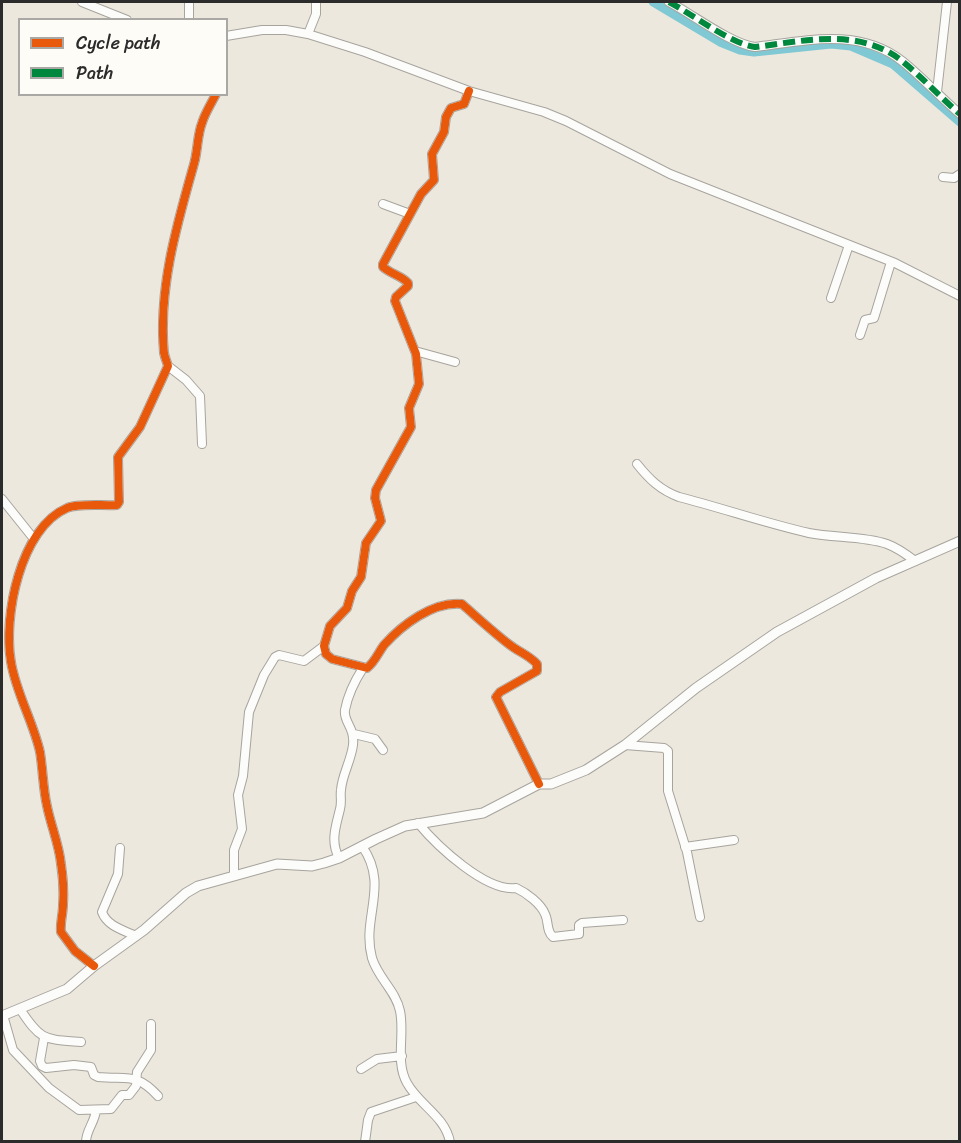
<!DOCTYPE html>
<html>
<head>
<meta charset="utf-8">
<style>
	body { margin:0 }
	#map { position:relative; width:961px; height:1143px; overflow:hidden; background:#ede8dd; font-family:Sriracha,sans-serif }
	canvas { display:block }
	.frame { position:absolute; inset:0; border:3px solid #2b2b2b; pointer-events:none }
	.legend { position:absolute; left:18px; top:18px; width:210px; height:78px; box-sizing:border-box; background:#fdfcf7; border:2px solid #a9a8a5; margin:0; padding:8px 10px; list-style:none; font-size:18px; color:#2b2b2b }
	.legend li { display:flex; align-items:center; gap:12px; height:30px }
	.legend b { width:30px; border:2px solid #a9a8a5 }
</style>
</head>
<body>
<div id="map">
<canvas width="961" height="1143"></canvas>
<div class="frame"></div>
<ul class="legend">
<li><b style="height:8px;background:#e8590c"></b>Cycle path</li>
<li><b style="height:8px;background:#00873e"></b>Path</li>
</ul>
</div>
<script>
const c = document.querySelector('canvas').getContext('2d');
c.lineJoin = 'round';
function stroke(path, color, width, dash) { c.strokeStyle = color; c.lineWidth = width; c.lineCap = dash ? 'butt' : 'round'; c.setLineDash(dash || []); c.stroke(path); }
stroke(new Path2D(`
	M653,2L720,42L740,50L754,52L831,44L851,46L893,64L960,122`), '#80c8d3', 9);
const minor = new Path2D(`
	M82,2L127,20
	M669,2C692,14 731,44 755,47C804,41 859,27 902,61C922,77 940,97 960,114
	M189,20V2
	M308,34L316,14V2
	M226,36L262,30H286L308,34L365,52L469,91L544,112L566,121L670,174L895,263L960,296
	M469,91L464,104L451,108L446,117L444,132L432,154L434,180L421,194L383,264V267C391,274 402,276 408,283V286L396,297L395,301L416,354L419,384L409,408L411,427L376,490L375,498L381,521L366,543L361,577L352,591L347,608L330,626L324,646L326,654L332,659L367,668C375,662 378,653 384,645C402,625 433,601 462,604C478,618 493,632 510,645C519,652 529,655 537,664V671L500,692L496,697L539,784
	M937,92L947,2
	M943,177L954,178L960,174
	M383,204L410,214
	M831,298L849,245
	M860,335L865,320L874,318L891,262
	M415,351L455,362
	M168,366L186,380L200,396L202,444
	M637,464C649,479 660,490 679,497C722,508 765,523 809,533C834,538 863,536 887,544C898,548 906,554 915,561
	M2,499L34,539
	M354,734L375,739L383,750
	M625,745L664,748L668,751V791L687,852L700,917
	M418,823C437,846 486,892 516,888C527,893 541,904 545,914C549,922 546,931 553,937L579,934V925L582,923L623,920
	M362,846C390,886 361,917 372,958C378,978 396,991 400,1011C405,1034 395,1062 407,1083C419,1105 445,1116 450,1142
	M685,847L734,840
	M120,848L118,874L102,912C107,926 123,930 136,936
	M339,858C330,841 336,826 340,809C342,802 340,796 341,790C342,775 351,761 353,745C355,727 343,722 345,710C348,694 354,682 363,668
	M234,875V850L242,829L238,795L243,776L249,712L264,675L275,657L279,655L304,661L324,646
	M94,966L75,951L61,932C60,922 63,914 63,905C64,891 63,877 61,864C59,844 51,826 47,806C43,789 43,770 40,752C33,721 16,693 11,662C3,617 20,528 67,508C78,503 104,506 117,505L119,502L118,457L140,427L168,366C167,362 165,358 164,353C158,289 177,224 194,164C198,150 197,136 202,123C205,113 211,104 216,94
	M20,1009C41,1041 44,1039 81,1042
	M3,1015L13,1050L49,1088L79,1110L111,1109L122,1095H129L136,1086L137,1072L151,1050V1024
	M44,1038L40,1061L42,1066L46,1068L74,1065L91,1067L94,1075L98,1077C127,1080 136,1072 158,1096
	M361,1069L377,1059L402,1056
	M86,1142C86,1130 95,1122 96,1110
	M365,1142L368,1120L371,1112L416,1097`);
const major = new Path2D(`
	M2,1016L67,989L94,966L144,930L186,893L198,886L277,864L312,866L324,863L339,858L376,839L405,826L483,813L539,784H551L586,770L625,745L696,688L777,632L876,578L960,541`);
stroke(minor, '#a7a49e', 10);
stroke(major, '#a7a49e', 11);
stroke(minor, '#fcfcfa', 8);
stroke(major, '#fcfcfa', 9);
stroke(new Path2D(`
	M669,2C692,14 731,44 755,47C804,41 859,27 902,61C922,77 940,97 960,114`), '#00873e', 6, [12, 6]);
stroke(new Path2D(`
	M469,91L464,104L451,108L446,117L444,132L432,154L434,180L421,194L383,264V267C391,274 402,276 408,283V286L396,297L395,301L416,354L419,384L409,408L411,427L376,490L375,498L381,521L366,543L361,577L352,591L347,608L330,626L324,646L326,654L332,659L367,668C375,662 378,653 384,645C402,625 433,601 462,604C478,618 493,632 510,645C519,652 529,655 537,664V671L500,692L496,697L539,784
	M94,966L75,951L61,932C60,922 63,914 63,905C64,891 63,877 61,864C59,844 51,826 47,806C43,789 43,770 40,752C33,721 16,693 11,662C3,617 20,528 67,508C78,503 104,506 117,505L119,502L118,457L140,427L168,366C167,362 165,358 164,353C158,289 177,224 194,164C198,150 197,136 202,123C205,113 211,104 216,94`), '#e8590c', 8);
</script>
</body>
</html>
